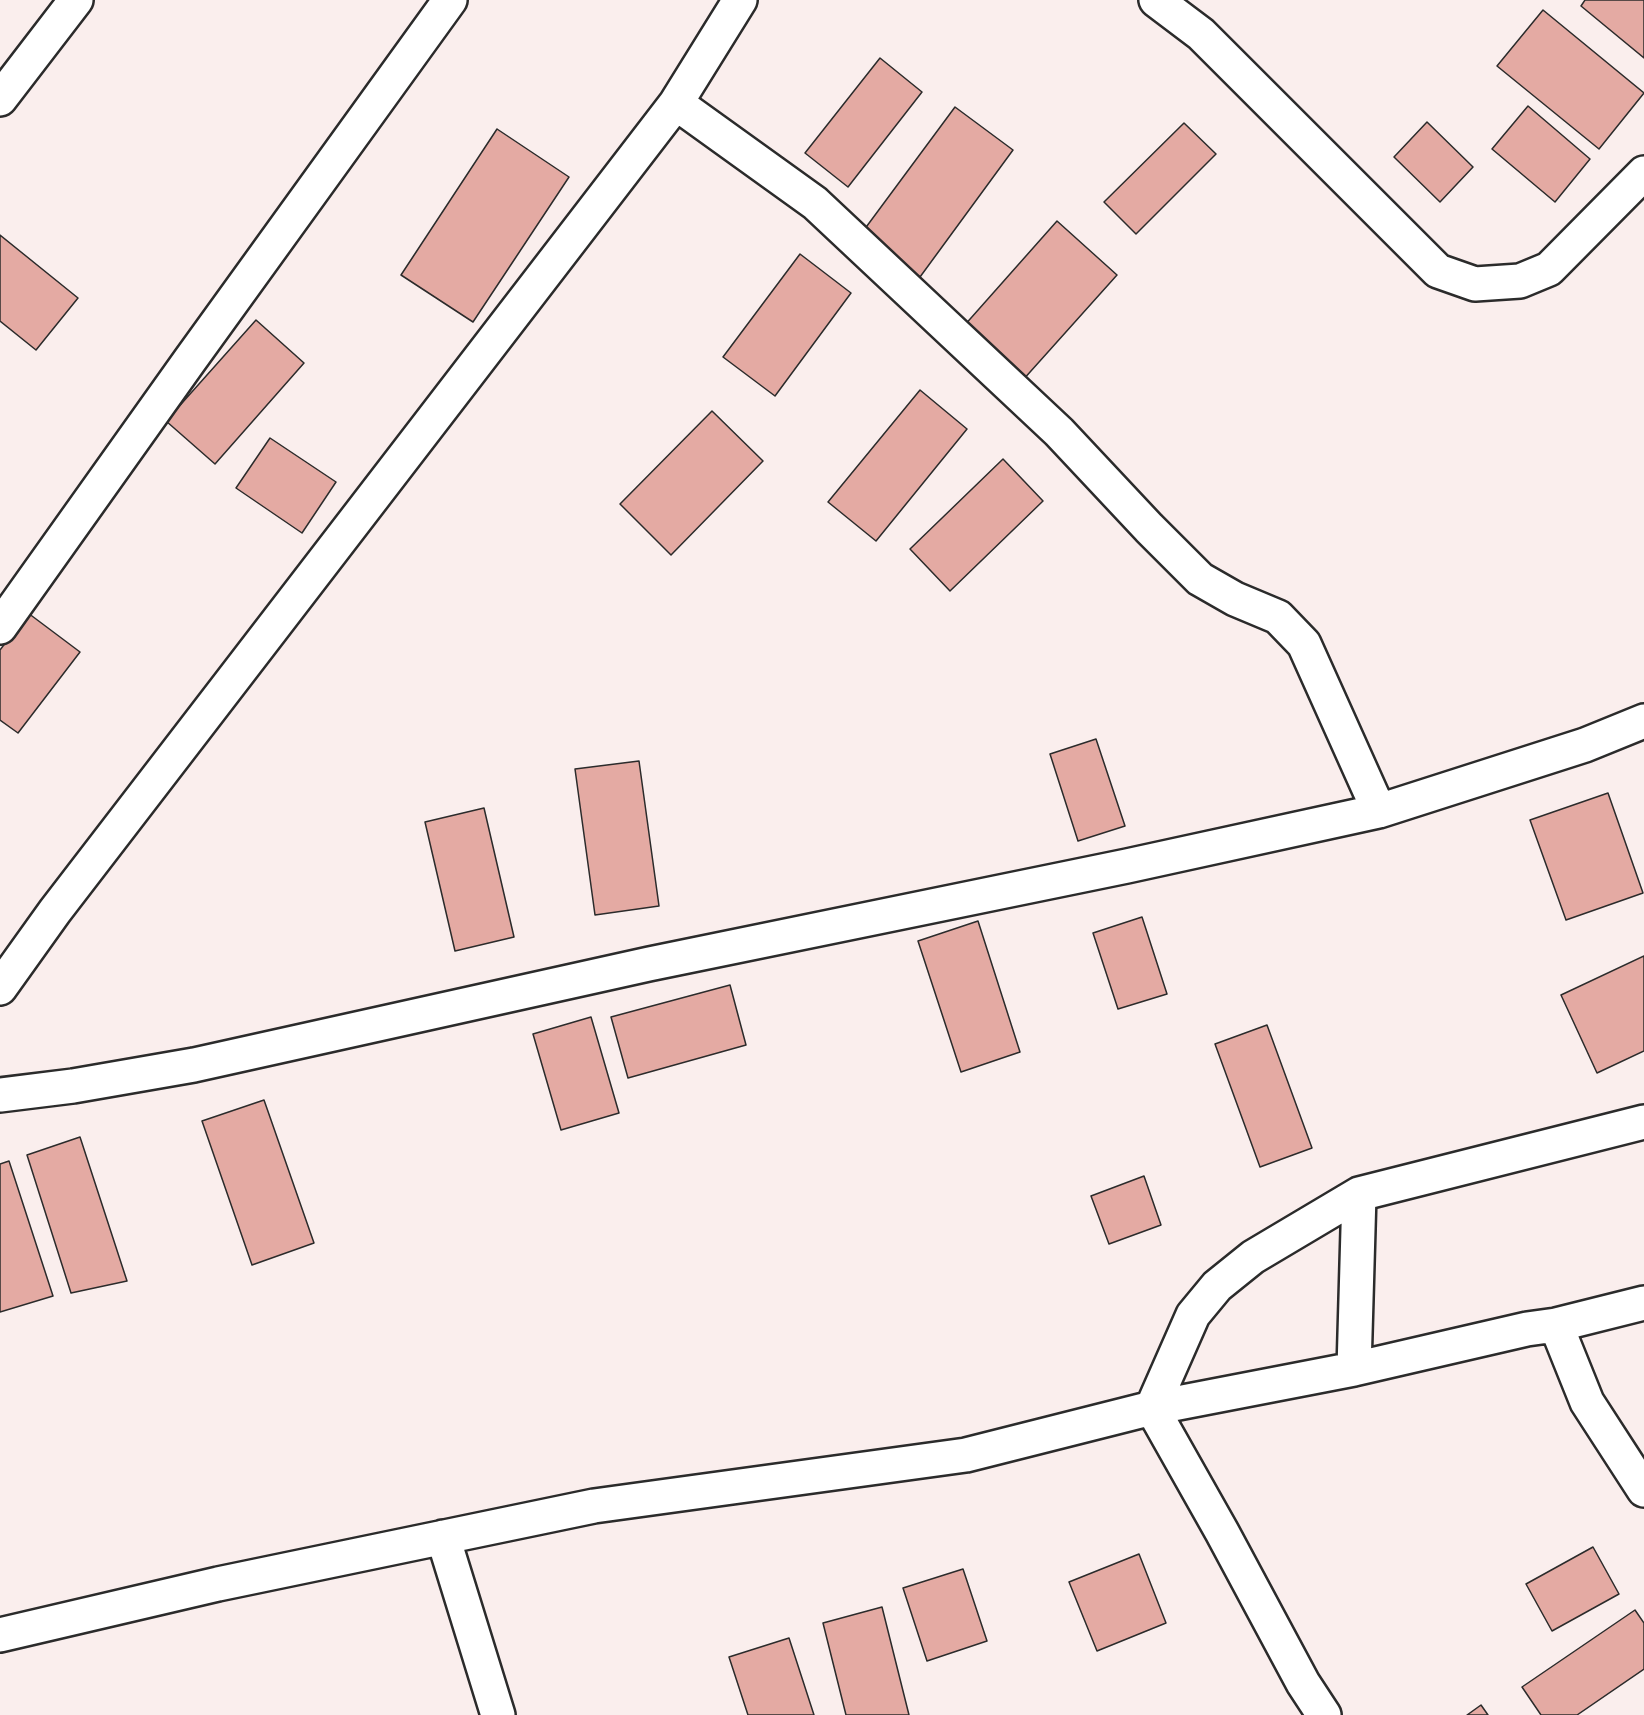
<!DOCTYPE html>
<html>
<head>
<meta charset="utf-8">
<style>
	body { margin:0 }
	canvas { display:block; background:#faeeed }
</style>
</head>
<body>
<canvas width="1644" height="1715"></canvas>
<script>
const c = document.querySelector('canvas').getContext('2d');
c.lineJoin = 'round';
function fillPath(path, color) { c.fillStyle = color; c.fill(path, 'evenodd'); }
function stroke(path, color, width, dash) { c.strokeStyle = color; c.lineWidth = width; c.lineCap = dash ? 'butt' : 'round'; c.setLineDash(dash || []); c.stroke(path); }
const building = new Path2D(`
	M1585,0H1644V58L1581,6Z
	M1543,10L1644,93L1599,149L1497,66Z
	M880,58L922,92L848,187L805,153Z
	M1528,106L1590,159L1555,202L1492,149Z
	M955,107L1013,150L920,277L861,234Z
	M1427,122L1473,167L1440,202L1394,157Z
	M1184,123L1216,154L1136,234L1104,202Z
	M497,129L569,177L473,322L401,275Z
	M1057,221L1117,275L1022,381L963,327Z
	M0,235L78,298L36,350L0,321Z
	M800,254L851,293L775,396L723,357Z
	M256,320L304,363L215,464L166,421Z
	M920,390L967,429L876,541L828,502Z
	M712,411L763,461L671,555L620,504Z
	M270,438L336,482L302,533L236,488Z
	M1003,459L1043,501L950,591L910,549Z
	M28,613L80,652L18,733L0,720V650Z
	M1096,739L1125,826L1078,841L1050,754Z
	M639,761L659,906L595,915L575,769Z
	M1608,793L1643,893L1566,920L1530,820Z
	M484,808L514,937L455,951L425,822Z
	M1142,917L1167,994L1118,1009L1093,933Z
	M978,921L1020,1052L961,1072L918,941Z
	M1644,956V1051L1597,1073L1561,995Z
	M730,985L746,1045L628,1078L611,1017Z
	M591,1017L619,1113L561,1130L533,1034Z
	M1267,1025L1312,1148L1260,1167L1215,1044Z
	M264,1100L314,1243L252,1265L202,1121Z
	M80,1137L127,1281L71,1293L27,1155Z
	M9,1161L53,1296L0,1312V1164Z
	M1144,1176L1161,1225L1109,1244L1091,1196Z
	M1593,1547L1619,1594L1552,1631L1526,1584Z
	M1139,1554L1166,1623L1097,1651L1069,1582Z
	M963,1569L987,1641L927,1661L903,1588Z
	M882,1607L909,1715H846L823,1623Z
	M1635,1610L1644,1623V1669L1577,1715H1541L1522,1687Z
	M789,1638L814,1715H748L729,1657Z
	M1481,1705L1488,1715H1467Z`);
fillPath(building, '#e4aaa3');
stroke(building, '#2b2b2b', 1.5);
const street = new Path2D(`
	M1156,0L1201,34L1438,271L1475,284L1520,281L1549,269L1644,173
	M0,99L76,0
	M676,103L815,203L1059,432L1149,528L1200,579L1235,599L1278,617L1304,644L1379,811
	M0,627L190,360L450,0
	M0,988L55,911L676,103L740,0
	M0,1095L73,1086L194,1065L649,964L1127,866L1379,811L1585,745L1644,721
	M1556,1325L1587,1402L1644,1490
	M1354,1369L1359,1194
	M443,1537L498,1715
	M0,1635L218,1584L594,1506L966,1455L1152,1408L1354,1369L1527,1329L1556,1325L1644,1303
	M1324,1715L1303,1683L1222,1532L1152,1408L1193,1315L1217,1286L1253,1257L1359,1194L1644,1122`);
stroke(street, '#2b2b2b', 38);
stroke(street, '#fff', 33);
</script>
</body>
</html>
